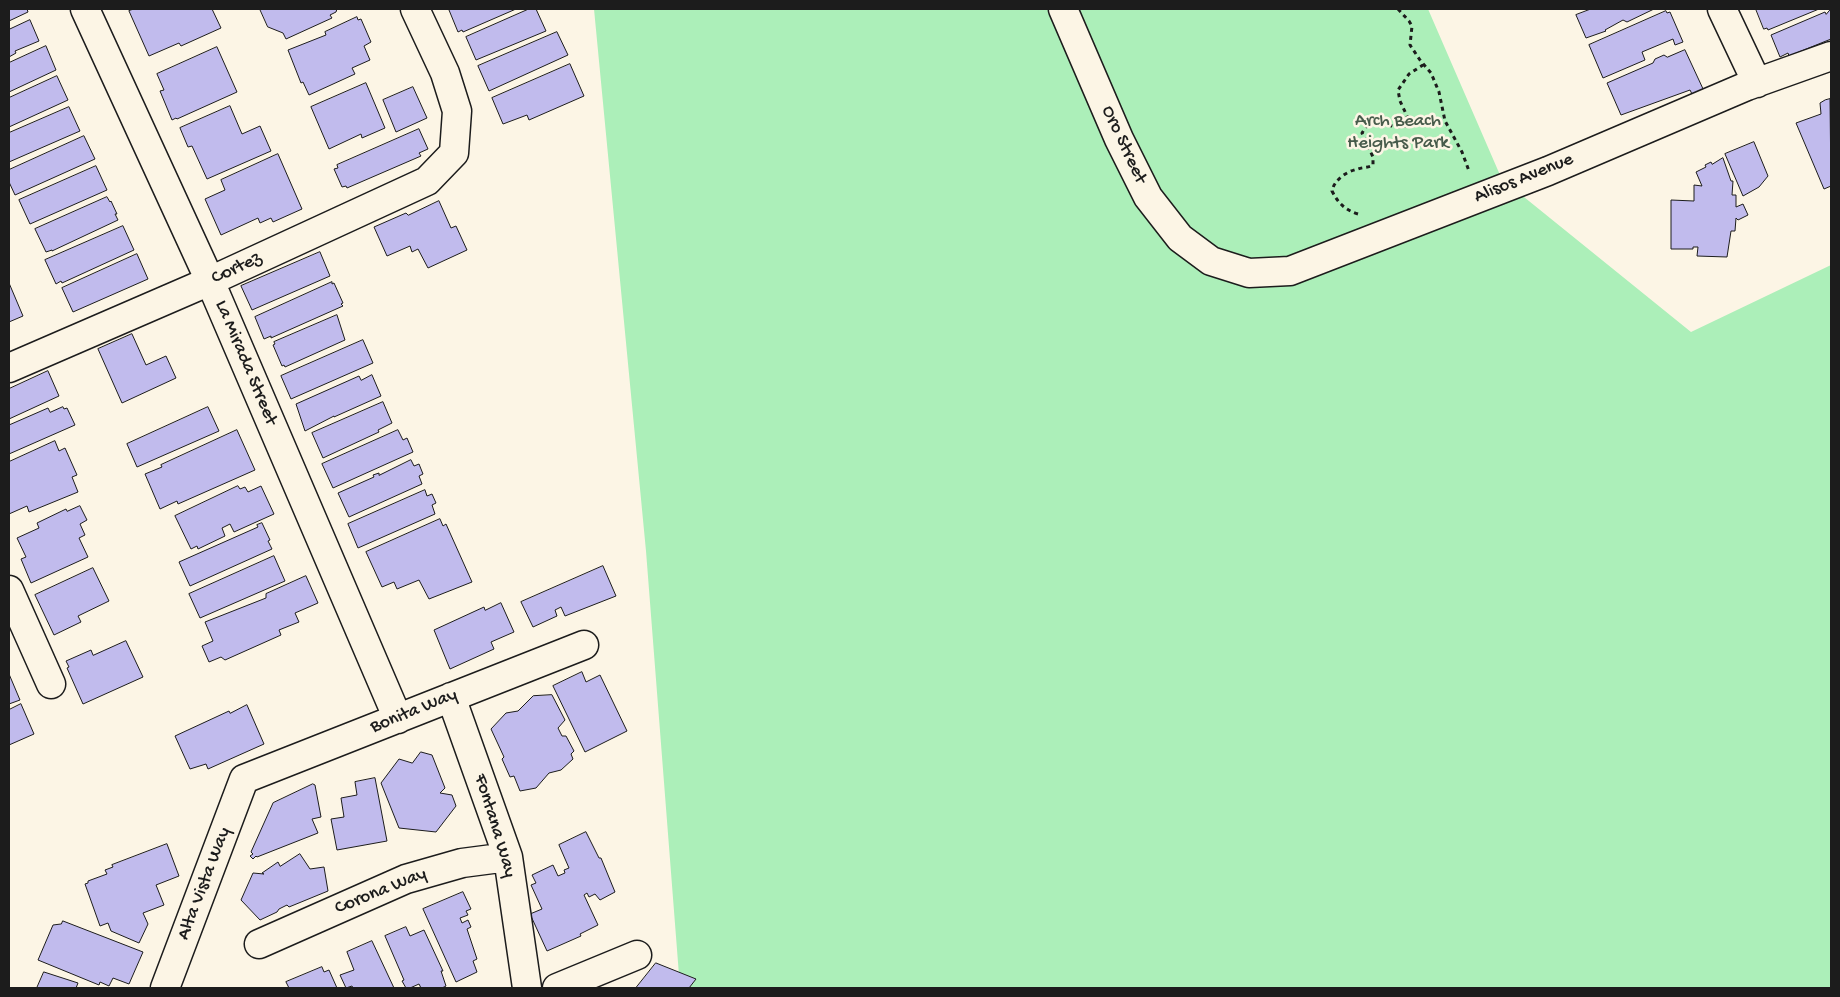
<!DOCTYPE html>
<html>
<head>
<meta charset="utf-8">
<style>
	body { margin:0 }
	#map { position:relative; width:1840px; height:997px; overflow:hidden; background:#fcf5e5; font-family:"Gochi Hand",sans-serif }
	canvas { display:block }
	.frame { position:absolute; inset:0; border:10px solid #1c1c1c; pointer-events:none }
</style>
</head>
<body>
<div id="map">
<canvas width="1840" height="997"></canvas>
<div class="frame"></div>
</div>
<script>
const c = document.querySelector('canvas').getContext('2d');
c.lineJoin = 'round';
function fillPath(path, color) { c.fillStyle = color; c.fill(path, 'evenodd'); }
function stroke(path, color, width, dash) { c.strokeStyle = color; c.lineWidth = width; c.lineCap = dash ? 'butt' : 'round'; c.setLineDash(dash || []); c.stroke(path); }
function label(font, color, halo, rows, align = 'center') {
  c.font = font + ' "Gochi Hand",sans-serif'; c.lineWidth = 5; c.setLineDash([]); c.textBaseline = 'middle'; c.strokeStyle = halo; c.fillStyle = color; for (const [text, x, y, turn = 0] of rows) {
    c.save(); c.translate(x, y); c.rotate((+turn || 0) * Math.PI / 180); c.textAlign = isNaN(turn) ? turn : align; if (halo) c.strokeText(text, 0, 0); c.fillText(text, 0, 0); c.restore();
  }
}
fillPath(new Path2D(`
	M594,9H1428L1500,175L1498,176L1691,332L1831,265V988H680L646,551Z`), '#acefb9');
const building = new Path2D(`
	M9,9H27L28,12L9,21Z
	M134,9H212L221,28L181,46L179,43L149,56L129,11Z
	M260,9H337L336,12L330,15L332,18L286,39L283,33L268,27Z
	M451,9H516L463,32L462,30L458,32L449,10Z
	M529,9H536L546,31L476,60L466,37Z
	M1591,9H1654L1627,22L1623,20L1605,30L1606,31L1586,38L1576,15Z
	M1756,9H1819L1768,30L1767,28L1764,29Z
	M1831,9V39L1789,56L1788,53L1780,57L1771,35L1825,12L1826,14Z
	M1666,11L1667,13L1670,12L1683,42L1675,45L1673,39L1642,52L1645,60L1603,78L1589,45Z
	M357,17L358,20L361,19L371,42L364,46L370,60L352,68L355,74L309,95L303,82L301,83L288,50L326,35L325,32Z
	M30,20L39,41L15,51L16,53L9,57V28V29Z
	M557,32L568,55L489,91L478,66Z
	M46,46L56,70L9,92V63Z
	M217,47L237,92L177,119L176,118L172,120L160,91L164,90L157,74Z
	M1685,50L1704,91L1693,96L1690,90L1621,115L1607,83L1653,63L1655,59L1664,55L1667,57Z
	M570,64L584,96L529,120L527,115L503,124L492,98Z
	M57,76L68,100L9,127V98Z
	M366,83L385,128L362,138L361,134L329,149L311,107Z
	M413,87L427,118L396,132L383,100Z
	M1830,99L1831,186L1824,189L1796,123L1821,114L1820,103L1825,100Z
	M230,106L242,134L260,126L271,151L207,179L192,146L188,147L180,128Z
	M69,107L80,131L9,162V133Z
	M419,129L428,149L419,153L421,156L347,188L346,186L342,187L334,169L338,168L337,165Z
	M84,136L95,159L15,195L9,182V170Z
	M1754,142L1768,176L1759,187L1743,196L1725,154Z
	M278,154L302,209L273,222L271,218L260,223L258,218L221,235L205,199L225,190L221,180Z
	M1723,158L1731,181H1733L1732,195H1736V207L1743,204L1748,215L1738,220L1736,218L1735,231H1731L1727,257L1697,256L1698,247H1693V249H1671V200L1694,201V185L1702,186L1696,172L1706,167L1705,165L1711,162L1712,164Z
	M96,166L107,190L30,224L19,200Z
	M107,197L110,202L111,201L117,214H115L118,220L52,251V250L46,252L35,229Z
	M439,201L451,228L456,226L467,250L428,268L418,249L412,252L410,246L387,256L374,227L406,213L408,215Z
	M123,226L134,250L62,283L61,281L56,284L45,260Z
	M320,252L330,276L252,310L241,286Z
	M137,254L148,279L73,312L62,288Z
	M332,282V284L334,283L343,303L341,304L343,306L271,338V336L264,339L255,317Z
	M9,283L23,316L9,322Z
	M337,315L345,340L285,367L284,365L282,366L273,345L275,344L274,342Z
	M132,334L146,365L166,356L176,378L122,403L98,349Z
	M363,340L373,363L291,399L281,376Z
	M48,371L59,396L9,419V389Z
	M372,375L381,396L334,417V416L305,431L296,404L359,376L361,380Z
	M383,402L392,423L378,430L379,432L323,458L312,433Z
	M63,407L64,409L67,408L75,425L9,454V425L48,408L50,412Z
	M208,407L219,431L137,467L127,444Z
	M237,430L255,470L178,504L177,501L160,509L145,474L162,467L161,465Z
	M398,430L403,440L407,438L413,452L333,488L322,464Z
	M55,441L59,451L65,448L77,475L72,477L78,492L29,512L27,506L9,514V462Z
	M411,460L414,466L419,464L423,474L419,476L422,484L349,517L338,493L374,477L373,475L379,473V475Z
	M238,486L240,489L245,487L248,492L261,486L274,514L234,532L230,524L222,528L225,536L198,549L197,546L191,549L175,516Z
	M425,490L427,496L432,494L436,503L432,505L435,514L358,548L348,524Z
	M80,506L87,520L80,524L85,535L79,538L88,557L31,583L21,559L26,557L17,538L39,528L37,523L66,509L67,511Z
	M440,519L443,526L446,524L472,582L429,599L419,580L397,589L394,582L382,587L366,552Z
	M262,523L270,540L268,541L272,549L190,586L179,562L258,527L257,525Z
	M274,556L285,581L200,618L189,594Z
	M603,566L616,596L565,616L561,607L555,610L557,616L533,627L521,602Z
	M93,568L109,601L78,616L81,622L54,635L35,595Z
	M306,576L318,603L295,613L299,622L279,630L281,635L225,660L221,657L209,662L202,646L213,641L205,622L266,598V594Z
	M501,603L514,632L491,642L494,649L450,669L434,630L484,607L485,610Z
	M126,641L143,677L83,704L67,668L69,667L66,661L91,650L93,655Z
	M582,672L586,682L600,675L627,731L585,752L553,686Z
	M9,674L20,700L9,704Z
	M552,695L565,720L558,728L562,736H566L574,751L571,754L573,759L561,770L549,773L536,788L520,791L514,776L510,777L502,759L504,757L491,729L506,713L518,711L533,696Z
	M21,704L34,734L9,745V710Z
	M247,705L264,744L208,769L206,764L190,769L175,736L229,711L230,713Z
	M421,752L432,755L445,788L440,793L452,795L456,806L436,832L399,828L381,783L399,759L412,763Z
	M375,778L387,841L337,850L331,819L344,817L341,798L357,795L355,782Z
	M313,784L315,785L321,817L312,819L318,833L257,857L256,856L253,859L250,856L253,854L251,852L273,803Z
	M586,832L599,858H601L615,892L600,900L595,894L589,897L587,893L584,895L598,925L580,934L581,936L547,951L530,914L542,909L531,885L536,883L532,875L553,865L558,876L565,873L564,870L569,868L559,845Z
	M167,844L179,876L156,885L164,905L143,913L148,924L139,943L111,931L108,923L100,926L85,884L88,883V881L107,874L105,870L113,867L112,865Z
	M300,854L310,869L324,867L328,891L289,907L287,905L279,909L277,912L260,920L241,900L253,873L264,874L262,873L278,862L280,866Z
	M463,892L471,909L466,911L468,915L460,918L462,923L468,920L471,927L467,929L477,959L473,961L477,972L456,982L423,909Z
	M63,921L143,952L129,984L113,978L109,986L100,982L99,985L38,960L53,925L61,924Z
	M406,927L410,936L424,930L443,971H441L446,986L442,988H421L419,984L410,988H406L402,981L404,980L385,936Z
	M372,941L394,988H353L352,986L346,988L340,975L354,970L347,952Z
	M656,963L696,979L689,988H636Z
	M322,967L324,972L329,970L337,988H289L286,982Z
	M44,972L78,983L76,988H37Z`);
fillPath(building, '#c1bbed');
stroke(building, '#1c1c1c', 1);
const minor = new Path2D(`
	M85,9L210,281L398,719
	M1063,9L1119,139L1148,197L1180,238L1211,261L1249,273L1290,271L1548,171L1747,86L1831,56
	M1722,9L1757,83
	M9,368L210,281L427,181L454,153L457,111L445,73L415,9
	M9,590L51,684
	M451,697L508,857L527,988
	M259,944L406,879L462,863L508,857
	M165,988L244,779L584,645
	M557,988L637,955`);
stroke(minor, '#1c1c1c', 31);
stroke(new Path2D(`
	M1398,9L1409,21L1412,26L1410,45L1420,60L1431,73L1439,92L1445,121L1462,152L1469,171
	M1358,214C1345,210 1338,203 1332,191C1334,180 1347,171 1358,169C1363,167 1368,168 1373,165V157L1362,133L1366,127C1386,118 1389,130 1405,126L1408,118L1400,101L1398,90L1409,74L1423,65`), '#1c1c1c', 3, [4, 4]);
stroke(minor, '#fcf5e5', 28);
label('19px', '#475b4b', '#fcf5e5', [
	["Arch Beach",1398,122],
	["Heights Park",1398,144]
]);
label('19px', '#1c1c1c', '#fcf5e5', [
	["Oro Street",1123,145,65],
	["Alisos Avenue",1524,179,-22],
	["Cortez",237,269,-25],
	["La Mirada Street",245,363,67],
	["Bonita Way",414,712,-22],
	["Fontana Way",494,826,73],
	["Alta Vista Way",205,884,-69],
	["Corona Way",381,892,-22]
]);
</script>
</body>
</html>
